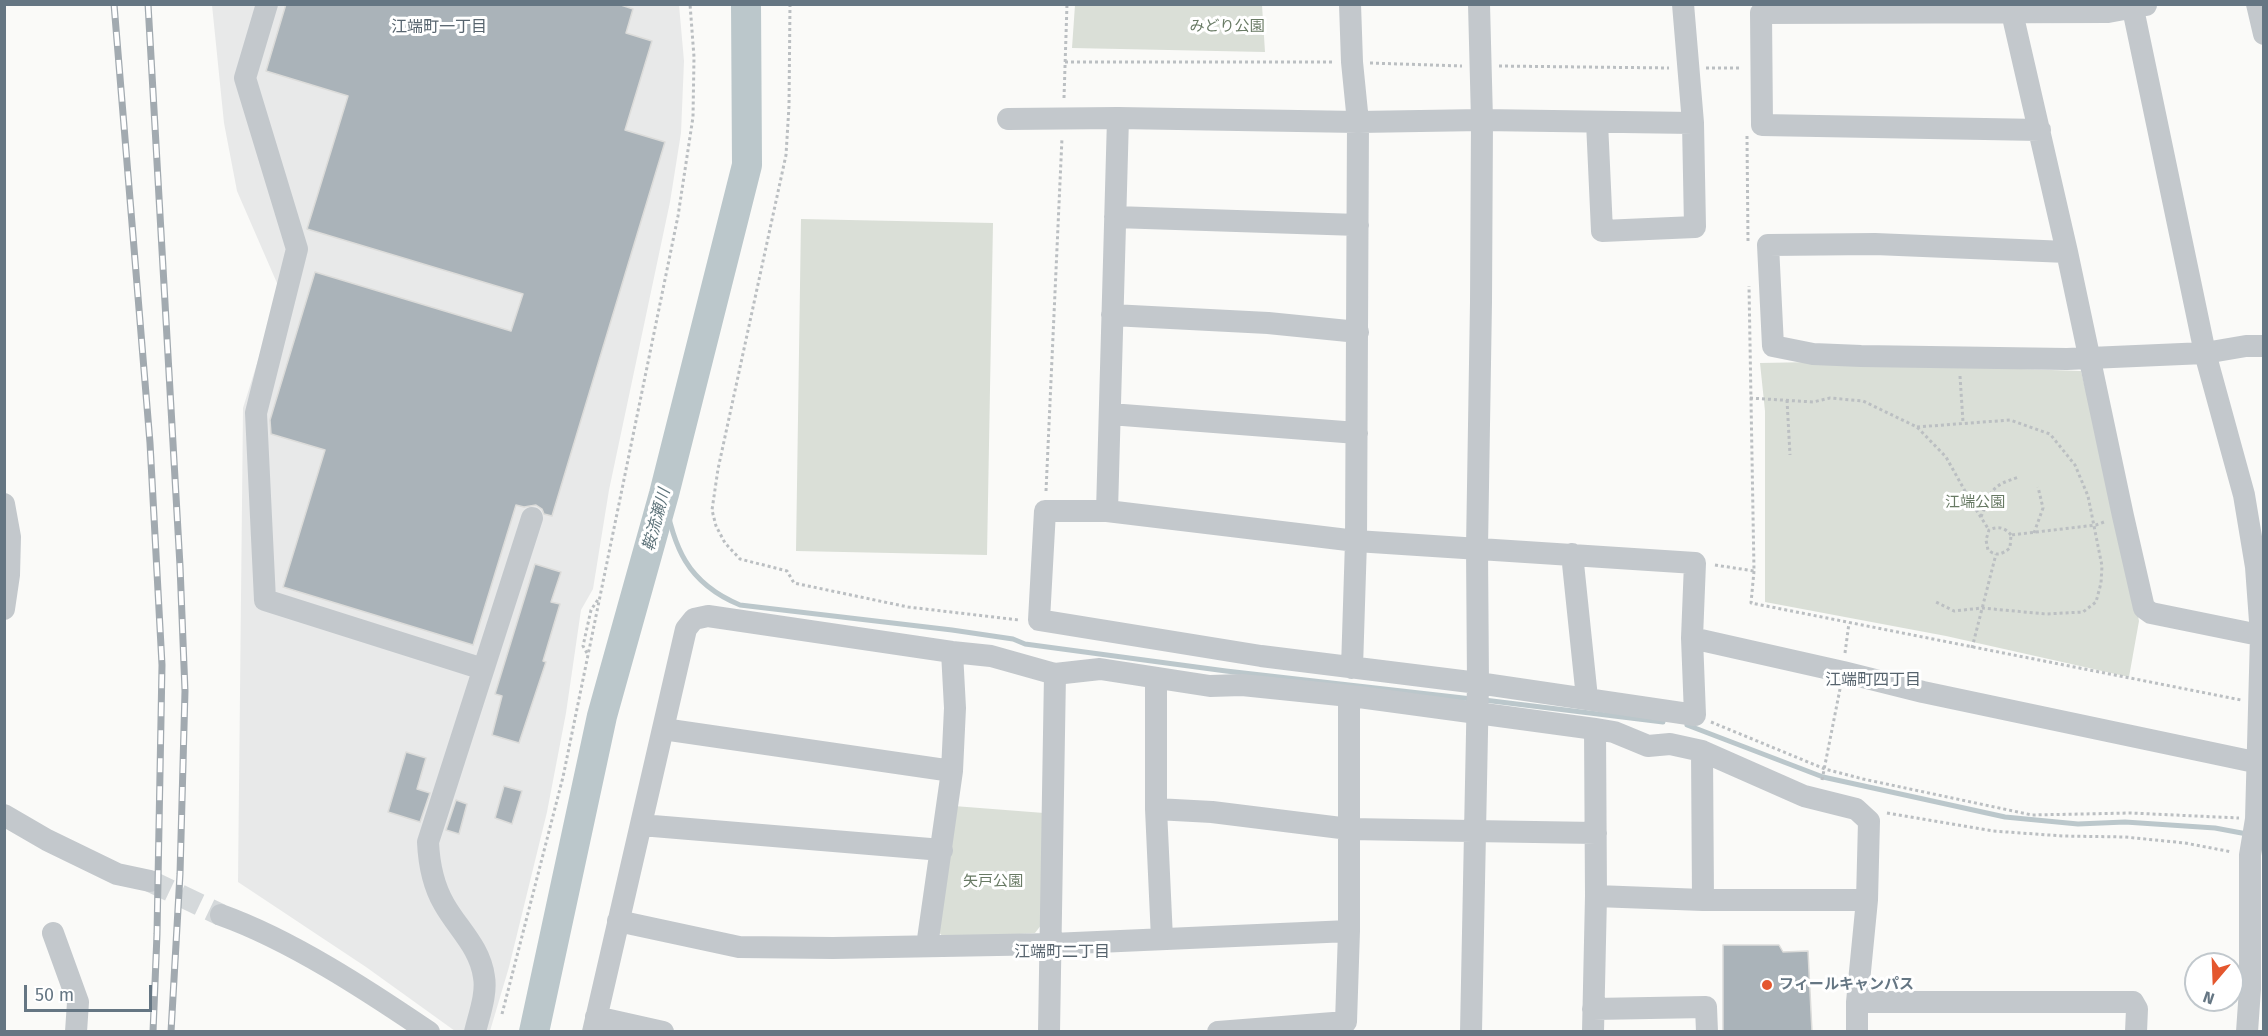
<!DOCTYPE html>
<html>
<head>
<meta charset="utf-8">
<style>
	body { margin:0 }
	#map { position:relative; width:2268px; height:1036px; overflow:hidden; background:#fafaf8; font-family:"Fira Sans",sans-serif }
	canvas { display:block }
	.frame { position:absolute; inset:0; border:6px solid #657683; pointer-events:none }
	.north { position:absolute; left:2184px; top:952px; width:60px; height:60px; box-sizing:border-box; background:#fff; border:2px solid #c1c8cd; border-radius:50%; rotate:199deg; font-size:16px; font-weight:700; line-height:24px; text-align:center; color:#657683 }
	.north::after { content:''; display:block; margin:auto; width:21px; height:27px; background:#e4572e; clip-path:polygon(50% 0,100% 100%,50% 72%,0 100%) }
	.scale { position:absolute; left:24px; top:985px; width:128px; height:27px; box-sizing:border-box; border:3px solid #657683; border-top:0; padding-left:8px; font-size:18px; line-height:21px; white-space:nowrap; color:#657683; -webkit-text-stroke:4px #fff; paint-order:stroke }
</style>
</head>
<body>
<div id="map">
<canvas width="2268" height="1036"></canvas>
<div class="frame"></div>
<div class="north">N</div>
<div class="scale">50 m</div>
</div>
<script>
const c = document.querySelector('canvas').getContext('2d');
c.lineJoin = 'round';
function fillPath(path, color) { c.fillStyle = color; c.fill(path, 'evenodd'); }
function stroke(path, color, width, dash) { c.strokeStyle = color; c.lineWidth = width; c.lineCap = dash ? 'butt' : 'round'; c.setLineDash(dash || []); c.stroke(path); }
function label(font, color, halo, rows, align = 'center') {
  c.font = font + ' "Fira Sans","Noto Sans JP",sans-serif'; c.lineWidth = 6; c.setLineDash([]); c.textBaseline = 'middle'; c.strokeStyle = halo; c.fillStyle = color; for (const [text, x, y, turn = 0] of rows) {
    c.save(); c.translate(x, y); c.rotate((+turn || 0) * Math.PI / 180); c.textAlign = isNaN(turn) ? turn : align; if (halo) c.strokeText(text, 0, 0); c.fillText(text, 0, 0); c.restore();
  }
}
fillPath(new Path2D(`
	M212,5H679L684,61L681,133L670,202L609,490L593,589L581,610L566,713L547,812L509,967L490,1031H455L366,967L238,882L243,408L280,290L237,191L224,123Z`), '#e8e9e9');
fillPath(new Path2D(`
	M1075,5H1262L1265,52L1072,48Z
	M801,219L993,223L987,555L796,551Z
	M1814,362L2081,371L2123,543L2139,621L2129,677L1946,636L1765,602V411L1760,363Z
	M954,806L1044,813L1042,924L1035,933L945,939L936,929Z`), '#dadfd7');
stroke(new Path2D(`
	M664,494C673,547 687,583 740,605L952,630L1013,639L1025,644L1226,671L1472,699
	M1484,700L1663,722
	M1687,725L1823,777L2005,817L2078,824L2125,822L2215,828L2247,834`), '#bbc7cb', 5);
stroke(new Path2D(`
	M534,1032L602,716L664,494L747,165L746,4`), '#bbc7cb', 30);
const building = new Path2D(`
	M286,4H618L633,9L626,33L652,41L625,130L665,142L552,516L544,514L542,509L536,505L524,507L516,505L473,645L283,587L325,450L271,434L270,420L315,272L511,331L523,294L307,229L348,96L266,71Z
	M535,564L561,572L551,602L560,604L543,661L546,662L519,743L492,735L502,696L495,694Z
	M406,752L426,758L417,789L430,793L420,822L388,812Z
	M504,786L522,791L512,824L495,818Z
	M456,800L467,804L459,834L446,830Z
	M1723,945H1779L1783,952L1808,951L1812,1032H1723Z`);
fillPath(building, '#aab3b9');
stroke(building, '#dcdcda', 1.5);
stroke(new Path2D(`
	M150,881L221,915`), '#d5d9db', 22, [22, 11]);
stroke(new Path2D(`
	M790,4L789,106L786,155L718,469L712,510L716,526L725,543L740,559L787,571L794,583L908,607L1019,620
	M1065,62H1333
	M1370,63L1462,66
	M1499,66L1669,68
	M1706,68H1742
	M1064,98L1067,4
	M1747,136L1748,241
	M1960,376L1963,422
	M1750,398L1813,402L1830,398L1863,401L1917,427L1946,457L1970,500L1989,530
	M1787,400L1790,455
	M1917,427L2010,420L2050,434L2075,465L2088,496L2102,566L2101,583L2096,602L2083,612L2046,614L1982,608L1954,611L1936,602
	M1046,491L1062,138
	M1981,517C1991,491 1990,486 2019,477
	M2034,533L2043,508L2038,487
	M2011,535C2005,527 1997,526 1989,530L1986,540L1988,550C1997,557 2002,554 2010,548L2011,535L2096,525L2104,522
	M1715,565L1754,571L1749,286
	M1754,571L1751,603L2241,700
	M1972,648L1996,554
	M587,653L583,646L591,610L599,598
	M1845,653L1849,623
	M1711,722L1825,769L1863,779L2032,815L2131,813L2239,818
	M1822,780L1840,689
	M1887,813L1993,831L2063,836L2125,837L2185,843L2232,852
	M502,1014L563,777L678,216L693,117L694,57L690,4`), '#bbbfc2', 3, [3, 3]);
stroke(new Path2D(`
	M267,4L245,78L297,249L256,413L265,600L483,669
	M1350,4L1352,62L1358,122L1356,541L1352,668
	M2010,4L2067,252L2123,516L2144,608L2151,613L2264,636
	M2132,4L2205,353L2244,495L2256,567L2261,635L2256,819L2250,855V989L2247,1032
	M2257,4L2264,34
	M1008,119L1118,118
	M1597,122L1602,231L1695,227L1693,123L1683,4
	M2040,130L1762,125L1761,13L2108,12L2146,5
	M1115,217L1358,225
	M2067,252L1875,244L1768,245L1773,346L1813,354L1861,356L2067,359L2205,353L2246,346H2264
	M1112,315L1268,323L1358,332
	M1110,414L1357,433
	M4,504L10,537L9,575L4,609
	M1045,511H1107L1356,541L1695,563L1692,638L1695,715L1478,683L1261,656L1039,620Z
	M1107,511L1118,118L1358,122L1482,120L1693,123
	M1572,554L1587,698
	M1692,638L1843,672L1923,692L2264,764
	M952,652L955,708L952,771
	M663,729L952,771L927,946
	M1702,751L1703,900
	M1156,809V678
	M4,815L47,840L117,874L150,881
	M641,825L942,850
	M1596,896L1703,900H1867
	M221,915C291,940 367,990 429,1032
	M618,921L739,947L833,948L1052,944L1349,931
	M53,933L78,1002L76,1032
	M1162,939L1156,809L1212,812L1349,829L1596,833
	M1857,1002H2133L2137,1009L2136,1032
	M1593,1009L1706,1007L1707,1032
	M596,1017L663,1032
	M475,1032C479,1015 487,994 484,977C480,947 458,929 444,904C433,885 429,864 428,842L532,518
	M593,1032L686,629L694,619L708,616L952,652L991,656L1055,674L1100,669L1210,686L1242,685L1359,697L1595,729L1614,732L1648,746L1670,744L1702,751L1804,796L1856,809L1869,821L1867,900L1857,1002V1032
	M1049,1032L1055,674
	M1218,1032L1346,1022L1349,931V697
	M1471,1032L1478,683L1477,548L1481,302L1482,120L1479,4
	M1593,1032L1596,896L1595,729`), '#c3c8cc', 22);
const rail = new Path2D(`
	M114,4L150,443L162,665L157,934L153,1032
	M148,4L180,566L185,691L180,874L171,1032`);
stroke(rail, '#a2aab0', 7);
stroke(rail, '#fff', 4.5, [14]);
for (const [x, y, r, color] of [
	[1767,985,6,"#e4572e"]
]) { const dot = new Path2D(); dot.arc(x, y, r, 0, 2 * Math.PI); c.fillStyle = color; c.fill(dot); stroke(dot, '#fff', 2); }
label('15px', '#687a64', '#fff', [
	["みどり公園",1227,27],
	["江端公園",1975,503],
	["矢戸公園",993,882]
]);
label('bold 15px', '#657683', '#fff', [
	["フィールキャンパス",1779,985]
], 'left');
label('16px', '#57646e', '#fff', [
	["江端町一丁目",439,28],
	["江端町四丁目",1873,681],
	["江端町二丁目",1062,953]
]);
label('italic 16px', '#60757c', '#fff', [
	["鞍流瀬川",657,520,-75]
]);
</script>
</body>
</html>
